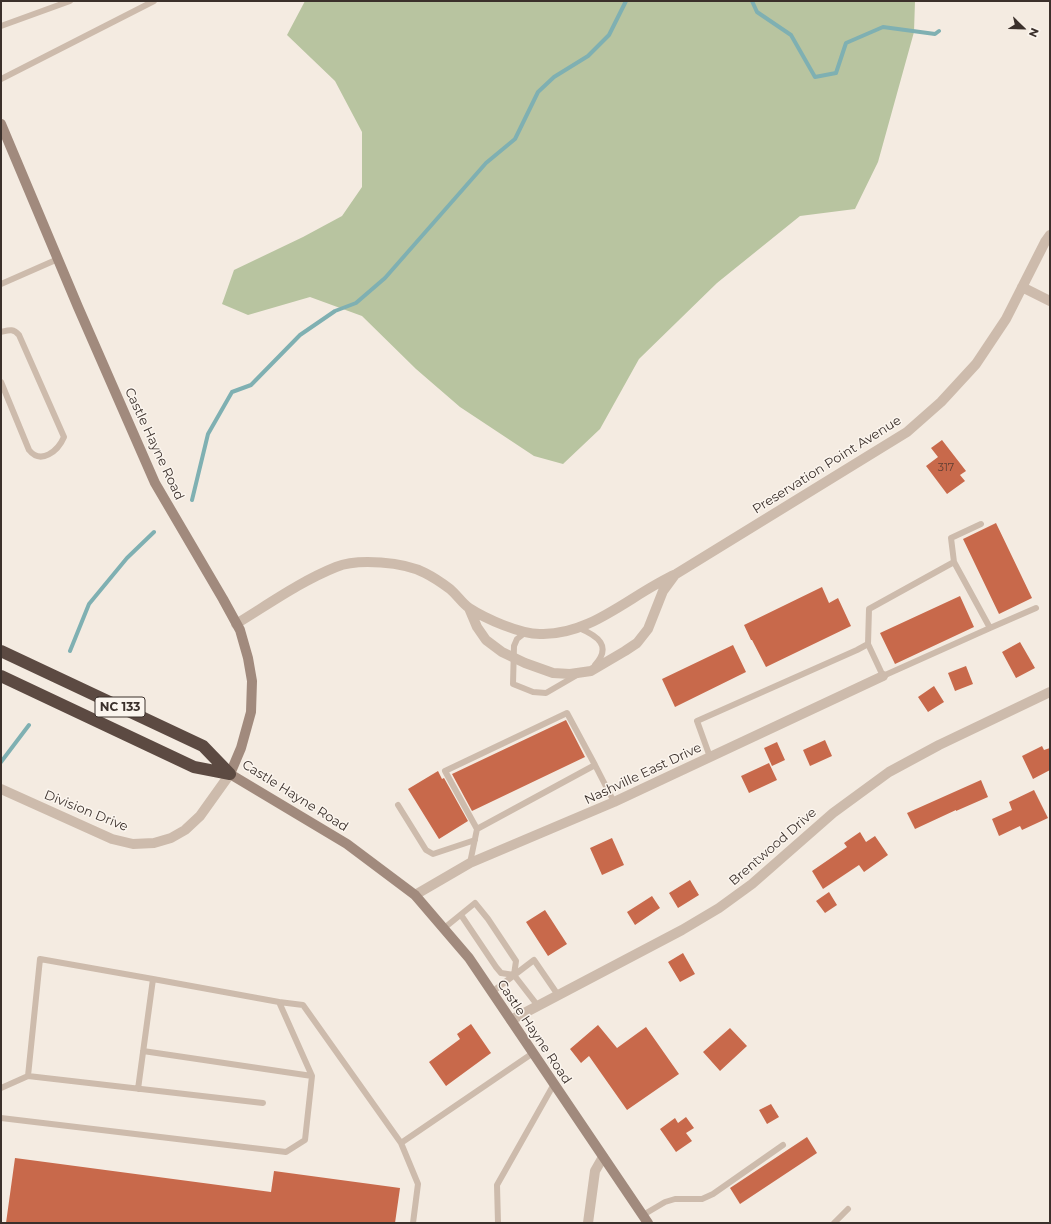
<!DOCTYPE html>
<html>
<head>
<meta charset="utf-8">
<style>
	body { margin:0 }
	#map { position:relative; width:1051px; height:1224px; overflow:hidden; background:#f4ebe1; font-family:Montserrat,sans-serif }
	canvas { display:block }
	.frame { position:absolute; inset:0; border:2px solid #3b302b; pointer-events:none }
	.north { position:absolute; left:1003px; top:8px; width:40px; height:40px; -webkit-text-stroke:3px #fbf5ee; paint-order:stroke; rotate:113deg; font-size:11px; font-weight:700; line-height:16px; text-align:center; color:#3b302b }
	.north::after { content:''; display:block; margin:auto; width:14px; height:18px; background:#3b302b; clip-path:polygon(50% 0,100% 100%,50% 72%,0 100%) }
</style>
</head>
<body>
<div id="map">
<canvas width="1051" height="1224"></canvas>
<div class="frame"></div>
<div class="north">N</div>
</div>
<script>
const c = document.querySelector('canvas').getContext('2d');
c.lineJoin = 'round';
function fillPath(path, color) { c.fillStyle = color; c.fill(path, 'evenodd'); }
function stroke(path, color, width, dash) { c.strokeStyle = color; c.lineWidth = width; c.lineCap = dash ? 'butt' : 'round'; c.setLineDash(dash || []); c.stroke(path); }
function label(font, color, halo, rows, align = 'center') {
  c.font = font + ' Montserrat,sans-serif'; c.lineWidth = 3; c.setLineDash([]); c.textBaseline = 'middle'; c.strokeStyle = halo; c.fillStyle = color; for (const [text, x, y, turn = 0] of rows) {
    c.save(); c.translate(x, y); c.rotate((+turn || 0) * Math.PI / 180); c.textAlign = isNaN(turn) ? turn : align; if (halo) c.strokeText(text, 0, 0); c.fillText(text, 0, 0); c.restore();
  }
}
fillPath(new Path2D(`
	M305,1H915L914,32L878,162L855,209L800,216L717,283L639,359L600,429L563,464L534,456L460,407L416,369L362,316L310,297L248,315L222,304L234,270L303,237L342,216L362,187V132L335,81L287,35Z`), '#b8c4a0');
stroke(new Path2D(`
	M752,1L757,12L791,35L815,77L836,73L846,43L883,27L935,34L939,31
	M192,500L208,434L232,392L251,385L300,335L335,311L356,303L385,278L486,163L515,139L538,92L554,77L588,56L609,35L626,1
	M70,651L89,604L127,558L154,532
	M1,762L29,725`), '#7fb0b2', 4);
fillPath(new Path2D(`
	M942,440L966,471L960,475L965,481L947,494L926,466L938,457L931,448Z
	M996,523L1032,598L999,614L963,539Z
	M822,587L829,603L838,598L851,626L766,667L752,640H751L744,625Z
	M960,596L974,627L895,664L880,633Z
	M1020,642L1035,668L1016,678L1002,652Z
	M733,645L746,672L675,707L662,679Z
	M966,666L973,684L955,691L948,673Z
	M934,686L944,702L928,712L918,697Z
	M566,720L585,757L472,811L452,774Z
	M825,740L832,756L810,766L803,750Z
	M777,742L785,760L772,766L764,748Z
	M1042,746L1044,750L1050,748V770L1033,779L1022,756Z
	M769,763L777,780L749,793L741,776Z
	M438,771L442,779L444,778L468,821L439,839L408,789Z
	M981,780L988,797L956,811V810L915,829L907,813Z
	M1034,790L1048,818L1022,830L1020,826L999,836L992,819L1012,810L1009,802Z
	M860,832L866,842L875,836L888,855L864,872L859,865L823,889L812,871L847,847L844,843Z
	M612,838L624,865L602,875L590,848Z
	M690,880L699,895L678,908L669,893Z
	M829,892L837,905L825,913L816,901Z
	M652,896L660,908L635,925L627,912Z
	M545,910L567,944L548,956L526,922Z
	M683,953L695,974L680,982L668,962Z
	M471,1024L491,1053L446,1086L429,1062L460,1039L457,1034Z
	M598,1025L617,1048L646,1027L679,1074L627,1110L589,1056L581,1063L570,1049Z
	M730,1028L747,1046L720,1071L703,1052Z
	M771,1104L779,1117L767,1124L759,1110Z
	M686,1117L694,1128L686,1133L692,1141L676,1152L660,1129L675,1118L678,1123Z
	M807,1137L817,1153L740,1204L730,1188Z
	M15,1158L271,1192L274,1171L400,1188L395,1223H6Z`), '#c8694b');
stroke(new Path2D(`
	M1,26L70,1
	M1,79L154,1
	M1,284L58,259
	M1,332C9,330 13,328 19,335L64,437C58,451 41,465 29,450L1,382
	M954,562L951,538L981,524
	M579,628C598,636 612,646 595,665
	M990,628L1036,608
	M526,632L517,639L514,646L513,684L533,692L546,693L577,675
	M710,757L697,721L857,650L868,644L869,609L954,562L990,628L883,676L868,644
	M398,805L426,850L433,854L475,840
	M477,829L445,771L567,713L595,765
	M470,863L477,829L595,765L614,802
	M461,915L496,967L501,973L514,975L538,1006
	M443,929L475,903L488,919L516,961L514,975
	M492,992L534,960L558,995
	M143,1051L312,1076
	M28,1076L40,959L153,979
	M1,1088L28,1076L263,1103
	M138,1089L153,979L279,1002
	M1,1118L286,1152L305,1140L312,1076L279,1002L303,1005L401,1143L533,1053
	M401,1143L418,1184L413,1223
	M643,1215L665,1202L675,1199H702L713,1194L783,1145
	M498,1223L497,1185L554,1084
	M834,1223L848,1209`), '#cdbbac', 6);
stroke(new Path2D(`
	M1022,287L1050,301
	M469,608L477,627L486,640L502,652L525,663L553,673L570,674L591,671L625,651L637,643L648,629L663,591L674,576
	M236,624C269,604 301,581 336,567C358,558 404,562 425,573C433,577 442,583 450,589C457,595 462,603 469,608C486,619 520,634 540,634C591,636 631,594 676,574L907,432L941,402L976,364L1006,319L1045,242L1050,235
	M1,789L112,839L133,844L154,843L171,838L185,830L200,816L230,774
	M415,895L470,863L614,802L883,676
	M511,1020L682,930L719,908L752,884L833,813L889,772L939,745L1050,692`), '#cdbbac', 10);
stroke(new Path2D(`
	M588,1223L595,1171L603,1157`), '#cdbbac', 10);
stroke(new Path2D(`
	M1,124L78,307L155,483L223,599L240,630L248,658L252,681L251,712L241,748L230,774L347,844L415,895L469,958L648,1223`), '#a18a7d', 10);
stroke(new Path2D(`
	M1,651L203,746L230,774
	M1,676L194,767L230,774`), '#5c4a42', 12);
label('11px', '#5e3e33', null, [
	["317",946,468]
]);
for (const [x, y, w] of [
	[120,707,50]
]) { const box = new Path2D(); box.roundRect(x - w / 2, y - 10, w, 20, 3); c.fillStyle = '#fbf5ee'; c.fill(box); stroke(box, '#3b302b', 1); }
label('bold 12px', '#3b302b', null, [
	["NC 133",120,707]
]);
label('13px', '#3b302b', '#fbf5ee', [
	["Castle Hayne Road",154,444,65],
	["Preservation Point Avenue",827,465,-32],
	["Nashville East Drive",643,774,-25],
	["Castle Hayne Road",295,796,32],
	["Division Drive",86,811,22],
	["Brentwood Drive",773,847,-41],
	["Castle Hayne Road",534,1032,56]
]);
</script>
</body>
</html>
